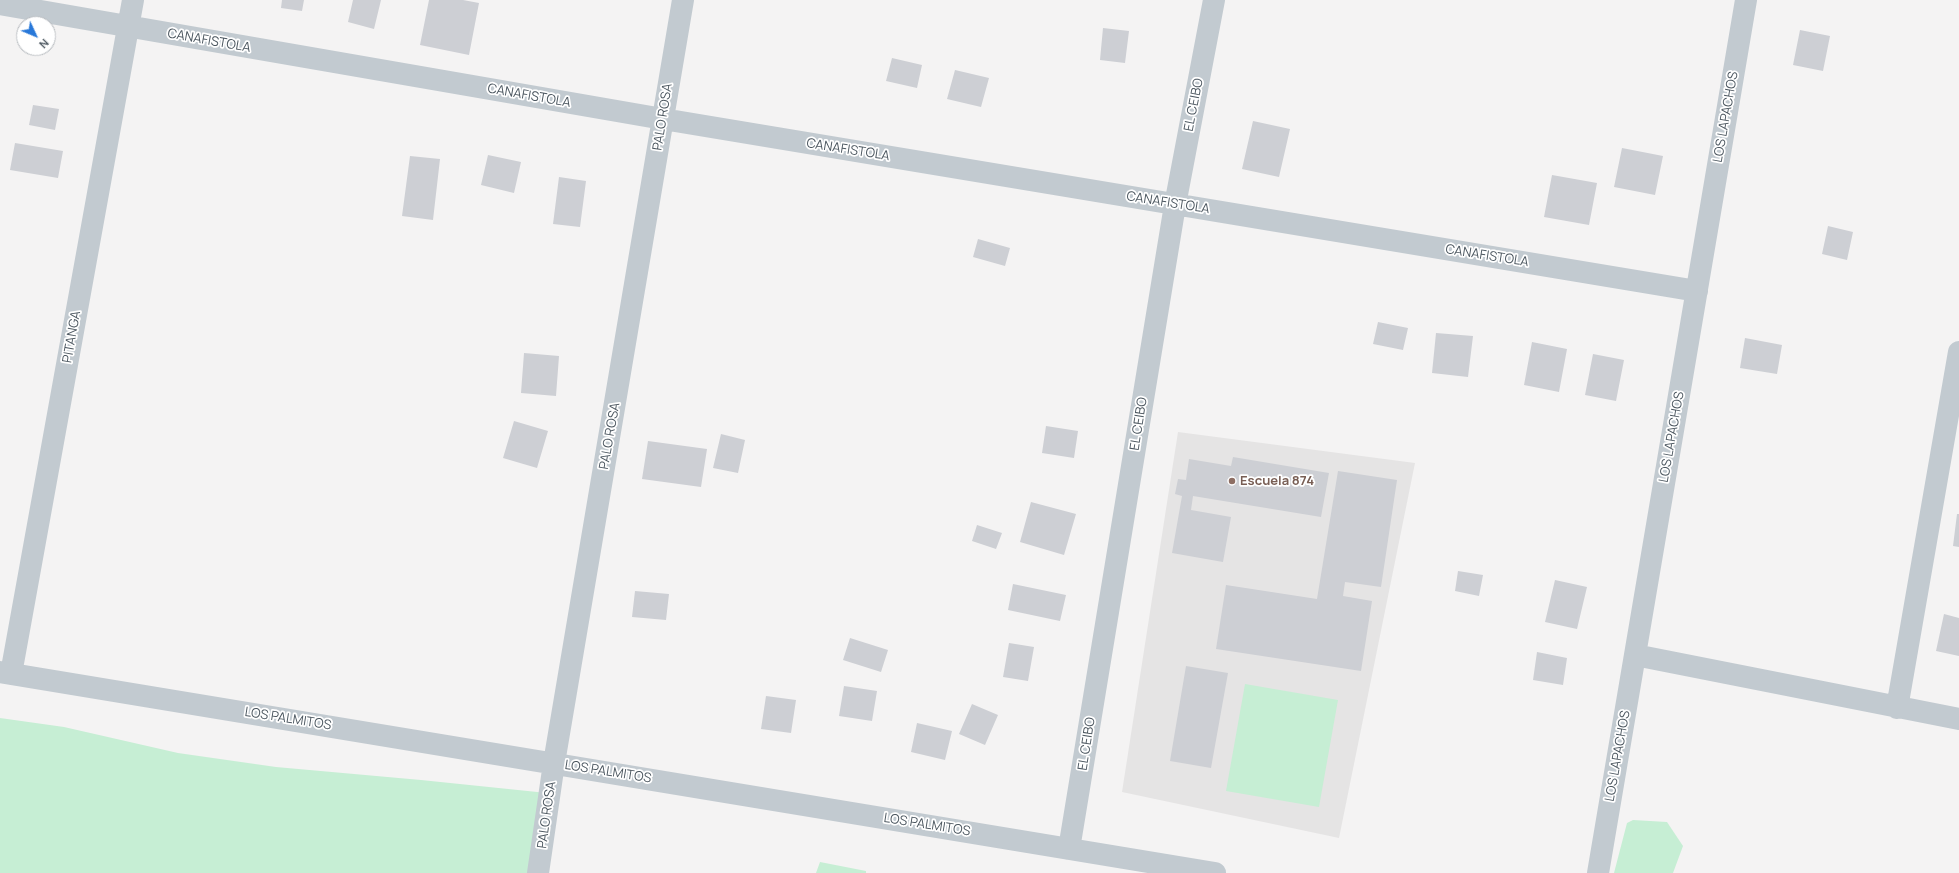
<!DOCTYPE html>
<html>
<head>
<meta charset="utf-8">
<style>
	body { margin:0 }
	#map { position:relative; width:1959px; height:873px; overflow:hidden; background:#f4f3f3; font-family:Manrope,sans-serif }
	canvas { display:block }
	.north { position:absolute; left:16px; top:16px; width:40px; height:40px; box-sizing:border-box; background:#fff; border:1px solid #b7bbbf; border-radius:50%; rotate:134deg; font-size:11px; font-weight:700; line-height:16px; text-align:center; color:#4b565f }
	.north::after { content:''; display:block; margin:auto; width:14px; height:18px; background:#2878d9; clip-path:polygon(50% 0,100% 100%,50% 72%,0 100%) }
</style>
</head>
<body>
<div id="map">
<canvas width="1959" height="873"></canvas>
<div class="north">N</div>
</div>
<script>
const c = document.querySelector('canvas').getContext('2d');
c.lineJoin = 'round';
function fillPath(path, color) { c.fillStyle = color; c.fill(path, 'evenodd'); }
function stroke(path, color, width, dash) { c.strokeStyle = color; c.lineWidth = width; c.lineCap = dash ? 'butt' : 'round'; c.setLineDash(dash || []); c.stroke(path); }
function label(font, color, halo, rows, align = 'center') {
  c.font = font + ' Manrope,sans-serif'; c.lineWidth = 3.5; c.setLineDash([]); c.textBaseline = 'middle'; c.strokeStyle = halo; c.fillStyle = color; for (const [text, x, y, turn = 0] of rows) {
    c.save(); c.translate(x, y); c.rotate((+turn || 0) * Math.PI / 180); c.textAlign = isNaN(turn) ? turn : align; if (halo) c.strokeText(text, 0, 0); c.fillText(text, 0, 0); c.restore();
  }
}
fillPath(new Path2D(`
	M1178,432L1415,463L1339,838L1122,792Z`), '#e5e4e4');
fillPath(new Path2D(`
	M1245,684L1338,700L1319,807L1226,791Z
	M0,718L64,727L178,753L276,767L421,780L547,793L530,873H0Z
	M1633,820L1667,822L1683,846L1673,873H1614L1627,823Z
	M820,862L866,871V873H816Z`), '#c6eed4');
fillPath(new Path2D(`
	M282,0H304L302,11L281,8Z
	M353,0H381L374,29L348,22Z
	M429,0H463L479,3L469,55L420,45Z
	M1103,28L1129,31L1125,63L1100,60Z
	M1800,30L1830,36L1823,71L1793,65Z
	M892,58L922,65L917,88L886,81Z
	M955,70L989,78L981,107L947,99Z
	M33,105L59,109L55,130L29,125Z
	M1253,121L1290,129L1279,177L1242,169Z
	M15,143L63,151L58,178L10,170Z
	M1622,148L1663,156L1655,195L1614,187Z
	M488,155L521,162L514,193L481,185Z
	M410,156L440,159L433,220L402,216Z
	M1552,175L1597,183L1589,225L1544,217Z
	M559,177L586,181L580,227L553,224Z
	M1828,226L1853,232L1847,260L1822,254Z
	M978,239L1010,248L1005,266L973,257Z
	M1378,322L1408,328L1403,350L1373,344Z
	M1436,333L1473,336L1468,377L1432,373Z
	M1745,338L1782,345L1777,374L1740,368Z
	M1532,342L1567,349L1559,392L1524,385Z
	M524,353L559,356L556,396L521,393Z
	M1593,354L1624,360L1616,401L1585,395Z
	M514,421L548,431L537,468L503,458Z
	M1046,426L1078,431L1074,458L1042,453Z
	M721,434L745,440L738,473L713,468Z
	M648,441L707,449L701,487L642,479Z
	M1233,457L1329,473L1321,517L1193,496L1191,510L1231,517L1223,562L1172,553L1182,496L1175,494L1178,479L1186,480L1189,459L1231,466Z
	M1338,471L1397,480L1381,587L1345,582L1343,596L1372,601L1361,671L1216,649L1226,585L1317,599Z
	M1031,502L1076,514L1064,555L1020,542Z
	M1957,514H1959V547L1953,546Z
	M977,525L1002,533L996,549L972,541Z
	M1458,571L1483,575L1479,596L1455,591Z
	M1555,580L1587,587L1577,629L1545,622Z
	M1013,584L1066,595L1060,621L1008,610Z
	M635,591L669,594L666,620L632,617Z
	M1944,614L1959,618V656L1936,651Z
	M850,638L888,650L881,672L843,660Z
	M1009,643L1034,647L1028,681L1003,677Z
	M1537,652L1567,658L1563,685L1533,680Z
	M1186,666L1228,673L1211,768L1170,761Z
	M844,686L877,691L872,721L839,716Z
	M766,696L796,700L791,733L761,729Z
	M972,704L998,715L985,745L959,734Z
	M917,723L952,731L945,760L911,752Z`), '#cdcfd4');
stroke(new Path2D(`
	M0,4L663,119L1697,291
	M1635,655L1959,719
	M0,672L1215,873
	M11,674L133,0
	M1897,708L1959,352
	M1069,849L1175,205L1214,0
	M538,873L554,763L683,0
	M1598,873L1746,0`), '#c2cad0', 22);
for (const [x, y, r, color] of [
	[1232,481,4,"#8d6e63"]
]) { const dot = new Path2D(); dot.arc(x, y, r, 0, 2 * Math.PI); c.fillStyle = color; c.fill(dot); stroke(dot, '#fff', 1.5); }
label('13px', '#4b565f', '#fff', [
	["CANAFISTOLA",209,41,10],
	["CANAFISTOLA",529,96,10],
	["EL CEIBO",1194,105,-79],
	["PALO ROSA",663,117,-81],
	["LOS LAPACHOS",1726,117,-80],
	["CANAFISTOLA",848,150,9],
	["CANAFISTOLA",1168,203,9],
	["CANAFISTOLA",1487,256,9],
	["PITANGA",72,337,-80],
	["EL CEIBO",1139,424,-81],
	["PALO ROSA",610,436,-80],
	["LOS LAPACHOS",1672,437,-80],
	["LOS PALMITOS",288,719,9],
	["EL CEIBO",1087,744,-81],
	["LOS LAPACHOS",1618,756,-80],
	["LOS PALMITOS",608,772,9],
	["PALO ROSA",547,815,-82],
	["LOS PALMITOS",927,825,9]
]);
label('bold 13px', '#785e54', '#fff', [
	["Escuela 874",1240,481]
], 'left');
</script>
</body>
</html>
